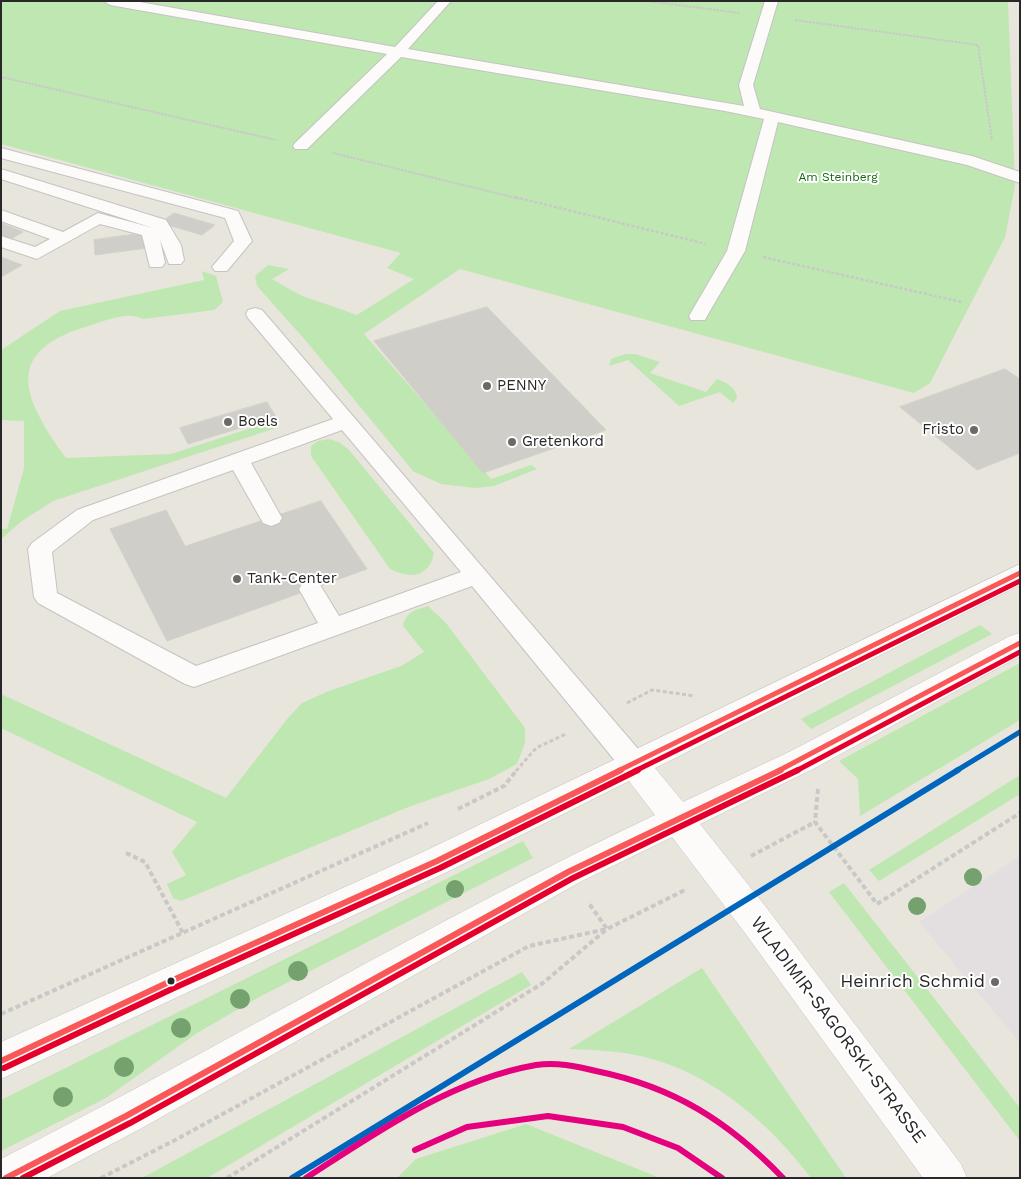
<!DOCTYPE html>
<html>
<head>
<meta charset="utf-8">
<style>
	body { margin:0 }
	#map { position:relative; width:1021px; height:1179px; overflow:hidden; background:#e8e5dc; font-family:"Work Sans",sans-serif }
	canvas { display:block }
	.frame { position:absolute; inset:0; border:2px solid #282828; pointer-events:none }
</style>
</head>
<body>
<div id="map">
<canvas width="1021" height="1179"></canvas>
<div class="frame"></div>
</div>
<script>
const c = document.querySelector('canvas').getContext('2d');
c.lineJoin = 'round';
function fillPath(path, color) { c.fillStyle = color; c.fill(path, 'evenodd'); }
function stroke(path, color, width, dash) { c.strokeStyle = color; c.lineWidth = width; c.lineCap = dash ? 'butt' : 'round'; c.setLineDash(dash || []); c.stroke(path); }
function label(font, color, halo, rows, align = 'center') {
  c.font = font + ' "Work Sans",sans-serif'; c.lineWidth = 4; c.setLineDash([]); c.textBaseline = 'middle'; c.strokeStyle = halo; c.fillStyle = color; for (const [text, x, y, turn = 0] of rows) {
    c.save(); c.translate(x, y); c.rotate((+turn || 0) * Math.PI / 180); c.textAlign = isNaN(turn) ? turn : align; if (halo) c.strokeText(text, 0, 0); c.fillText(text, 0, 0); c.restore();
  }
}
fillPath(new Path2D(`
	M1020,856V1043L919,922Z`), '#e3dfe0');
fillPath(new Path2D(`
	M1,1H1008L1015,186L1005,237L930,383L914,393L460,269L364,334L491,479L531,465L537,469L494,486L475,488L441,484L413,471L306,341L257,286L255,276L268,265L289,269L272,279L300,295L357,315L414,279L387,268L401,253L1,144Z
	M202,271L216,276L223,302L214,310L143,319C129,311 107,320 92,325C1,350 22,397 66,458L171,454L270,422L276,428L53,501L22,521L1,539V529H7L24,468V421L1,420V350L60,311L204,280Z
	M625,354H635L660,362L650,373L706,392L717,379C727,383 736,387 737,398L733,403L720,392L679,406L628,360L609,366L611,359Z
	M329,439L339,442L349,450L434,553C429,578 410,579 390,569L311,456V446L318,441Z
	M428,606L446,623L525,728V743L517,764L489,779L411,806L181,901L173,898L167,884L186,875L172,852L197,822L1,728V694L226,798L288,718L302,703L329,691L401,666L424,652L403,626C406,612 415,610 428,606Z
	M980,625L992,634L811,729L801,719Z
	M1020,663V720L860,816L858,779L839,761Z
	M1020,775V794L879,881L869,870Z
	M523,841L533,858L261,996L197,1033L106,1098L1,1151V1100Z
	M844,883L1020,1108V1141L829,892Z
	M702,968L846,1178H811C771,1125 716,1077 652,1059C625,1051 597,1050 569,1049Z
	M522,972L531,985L207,1178H142Z
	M526,1124L660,1178H397L416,1159Z`), '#bfe7b2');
const building = new Path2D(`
	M174,213L215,225L202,235L161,223Z
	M1,223L23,232L11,239L1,236Z
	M145,233L147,248L95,255L94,240Z
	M1,257L22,265L1,277Z
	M487,307L606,430L483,473L374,341Z
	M1005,369L1020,379V453L977,470L900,407Z
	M267,402L276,417L188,444L180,428Z
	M321,501L367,569L167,641L110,529L166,510L185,546Z`);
fillPath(building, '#d0cec8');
stroke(building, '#d2d0c9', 1);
const service = new Path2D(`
	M104,1H134L395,47L438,1H451L408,49L744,106L739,85L765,1H778L753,85L760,109L972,156L1020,172V183L967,165L778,122L745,251L707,316L705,320H691L689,316L727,251L764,119L725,111L401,57L307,149H295L293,146L295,143L387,54L110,5Z
	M1,148L238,211L252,241L227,271H215L212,267L234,241L225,218L1,158Z
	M1,169L166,220L181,245L184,260L181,264H169L160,240L165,263L162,267H150L142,235L100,224L37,259L1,247V236L35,247L50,239L1,221V210L63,232L98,213L153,228L1,179Z
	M255,308L262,310L645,757L648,765L645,773L635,776L625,773L472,586L194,687L185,684L38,603L34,597L28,549L32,543L77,510L333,419L248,318L246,314L248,310ZM342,430L461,572L339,616L319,583L311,581L303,583L299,589L318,623L196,666L57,593L52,552L93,520L233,470L263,523L271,526L279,523L282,518L251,463Z`);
const secondary = new Path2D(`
	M1020,564V585L655,768L683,802L791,751L1010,636L1020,633V656L813,769L700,824L769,911L961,1164L967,1178H923L745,933L672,837L580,882L140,1129L47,1178H1V1159C221,1047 433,920 655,815L629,781L449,871L1,1079V1042L425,851Z`);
stroke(service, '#c5c3c3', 2);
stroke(secondary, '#c5c3c3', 1);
stroke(new Path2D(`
	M647,1L739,13
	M795,20L978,45L992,140
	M1,77L276,140
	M333,153L520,199`), '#c9c8c7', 2, [2.5, 1]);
stroke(new Path2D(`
	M515,197L706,244
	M763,257L962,302`), '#c9c8c7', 2.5, [3, 2]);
stroke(new Path2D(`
	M627,703L652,690L695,696
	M516,771L536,748L566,734`), '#c9c8c7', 3, [4, 2.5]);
stroke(new Path2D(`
	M818,789L815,822L877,904L1020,813
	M458,809L504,786L517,770
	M126,853L145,862L183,933
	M751,856L815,822
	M1,1014L428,823
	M101,1178L179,1138L529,946L607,929L687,889
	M227,1178L543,983L607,929L588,902`), '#c9c8c7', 4, [5, 3]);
fillPath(service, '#fcfbfa');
fillPath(secondary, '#fcfbfa');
stroke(new Path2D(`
	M618,771L1020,573
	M778,771L1020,643`), '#fa5858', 5);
stroke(new Path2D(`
	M1,1061L171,981L437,861L621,770
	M6,1178L126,1116L568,872L781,770`), '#fa5858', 6);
stroke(new Path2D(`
	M635,771L1020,581
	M796,771L1020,652`), '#e4002b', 5);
stroke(new Path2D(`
	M4,1068L174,988L440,868L638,770
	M23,1178L130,1123L571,879L798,770`), '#e4002b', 6);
stroke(new Path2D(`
	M956,771L1020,732`), '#0065bd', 5);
stroke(new Path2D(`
	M292,1178L958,770`), '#0065bd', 6);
stroke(new Path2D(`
	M415,1150L467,1127L548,1116L623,1127L678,1148L722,1178
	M306,1178C377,1132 451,1080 536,1065C556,1062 576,1066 596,1071C674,1087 728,1121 783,1178`), '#e5007d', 6);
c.fillStyle = '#74a16d';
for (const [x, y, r] of [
	[973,877,9],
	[455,889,9],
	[917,906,9],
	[298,971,10],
	[240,999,10],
	[181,1028,10],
	[124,1067,10],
	[63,1097,10]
]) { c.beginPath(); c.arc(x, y, r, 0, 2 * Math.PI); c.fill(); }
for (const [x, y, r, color] of [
	[487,386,5,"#6b6a67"],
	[228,422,5,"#6b6a67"],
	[974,430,5,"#6b6a67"],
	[512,442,5,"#6b6a67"],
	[237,579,5,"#6b6a67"],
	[171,981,4.5,"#282828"],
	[995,982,5,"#6b6a67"]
]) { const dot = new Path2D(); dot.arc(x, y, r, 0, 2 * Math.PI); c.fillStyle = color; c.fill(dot); stroke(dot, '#fff', 2); }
label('12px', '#166a13', '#fff', [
	["Am Steinberg",838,177]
]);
label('15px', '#282828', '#fff', [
	["PENNY",497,386],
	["Boels",238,422],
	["Fristo",964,430,"right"],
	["Gretenkord",522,442],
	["Tank-Center",247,579]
], 'left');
label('18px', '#282828', '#fff', [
	["Heinrich Schmid",985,982]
], 'right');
label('18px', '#282828', '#fff', [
	["WLADIMIR-SAGORSKI-STRASSE",838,1030,53]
]);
</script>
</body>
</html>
